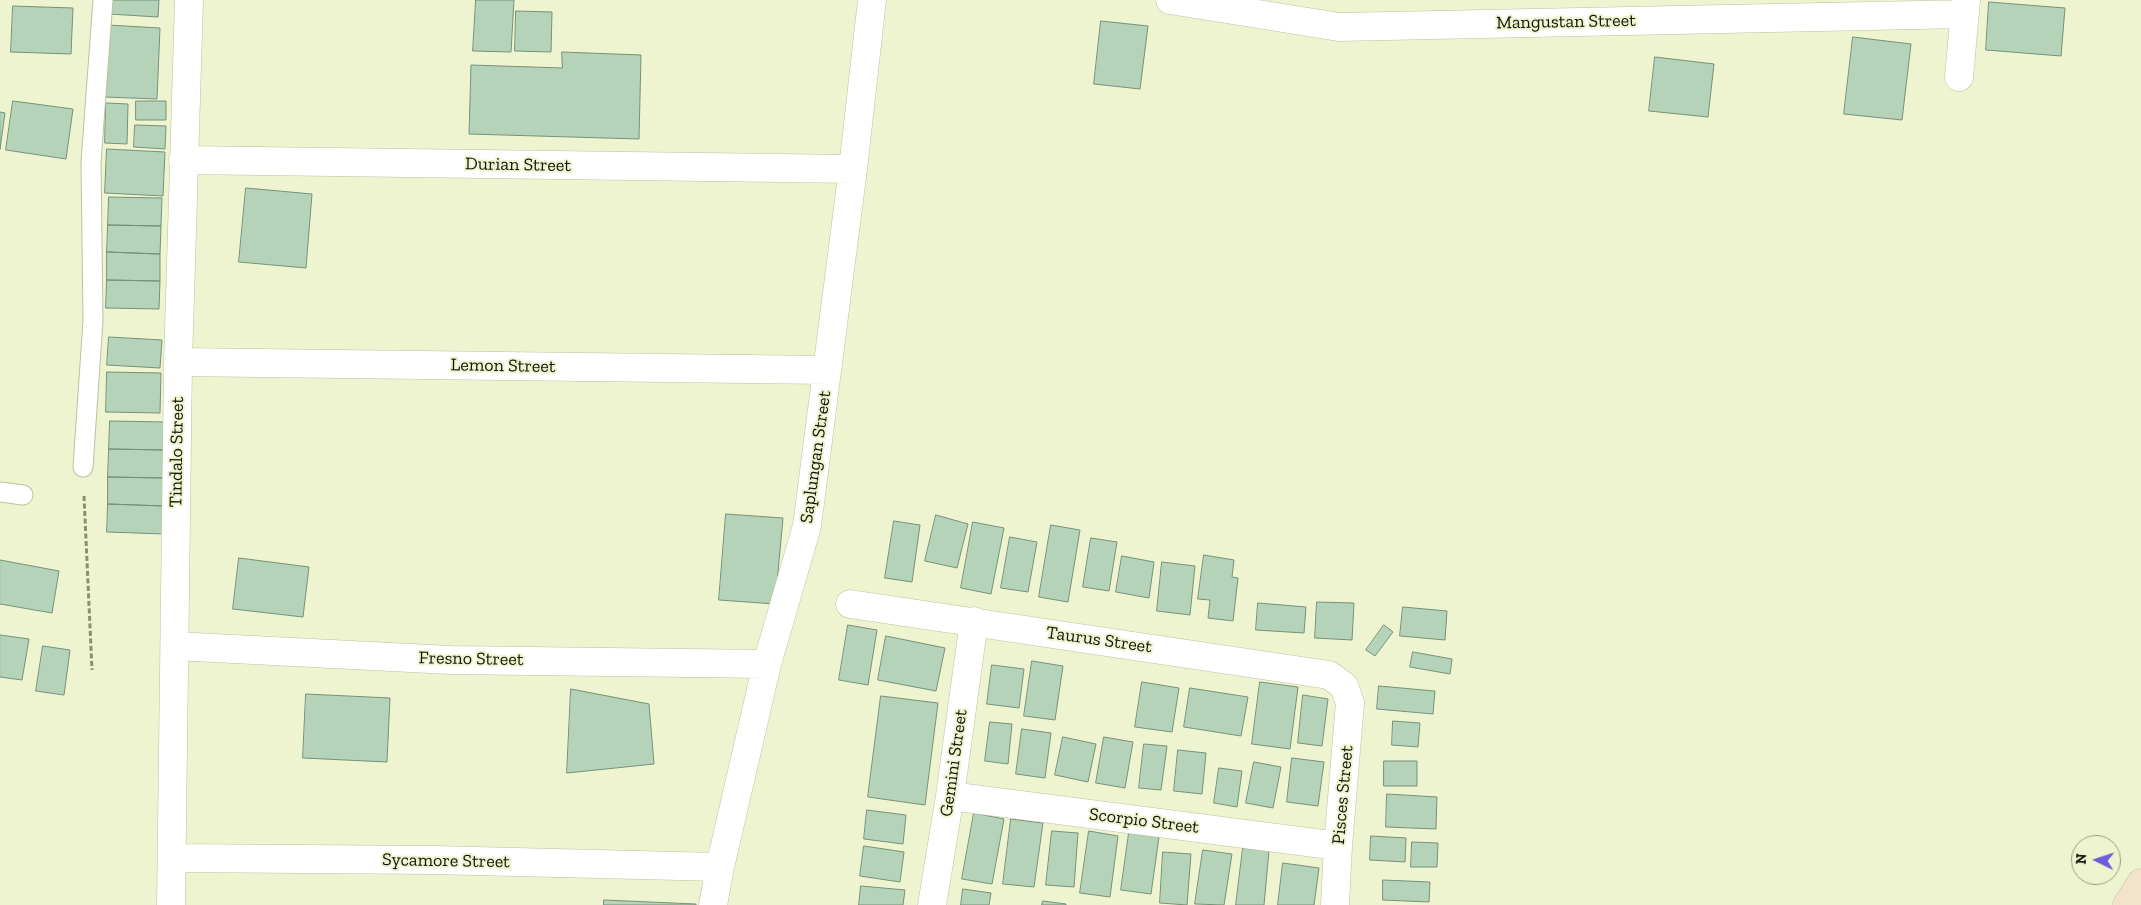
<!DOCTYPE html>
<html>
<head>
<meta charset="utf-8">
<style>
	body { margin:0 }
	#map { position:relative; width:2141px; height:905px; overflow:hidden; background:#eff4d0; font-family:"Zilla Slab",serif }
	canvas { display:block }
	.north { position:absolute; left:2071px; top:835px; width:50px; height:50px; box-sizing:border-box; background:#eff4d0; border:1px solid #979b80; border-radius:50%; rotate:274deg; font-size:14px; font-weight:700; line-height:20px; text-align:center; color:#141508 }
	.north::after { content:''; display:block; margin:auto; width:18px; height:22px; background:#6b5fd9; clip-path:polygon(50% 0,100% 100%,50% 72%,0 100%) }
</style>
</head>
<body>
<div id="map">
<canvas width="2141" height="905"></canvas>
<div class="north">N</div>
</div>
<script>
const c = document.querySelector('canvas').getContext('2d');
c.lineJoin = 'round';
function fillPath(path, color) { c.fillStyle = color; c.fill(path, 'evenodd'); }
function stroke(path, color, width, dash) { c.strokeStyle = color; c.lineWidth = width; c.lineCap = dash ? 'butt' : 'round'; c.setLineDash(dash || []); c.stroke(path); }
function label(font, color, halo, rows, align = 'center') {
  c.font = font + ' "Zilla Slab",serif'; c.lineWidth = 4; c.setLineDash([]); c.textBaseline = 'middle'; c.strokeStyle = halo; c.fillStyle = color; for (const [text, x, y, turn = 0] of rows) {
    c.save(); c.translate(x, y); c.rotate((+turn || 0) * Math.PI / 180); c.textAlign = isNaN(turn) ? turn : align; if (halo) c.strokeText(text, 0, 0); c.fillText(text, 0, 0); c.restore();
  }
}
const building = new Path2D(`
	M110,0H159L158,17L109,14Z
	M476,0H514L511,52L473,51Z
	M1989,2L2065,8L2061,56L1986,50Z
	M13,6L73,8L71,54L11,52Z
	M516,11L552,12L551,52L515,51Z
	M1101,21L1148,26L1140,89L1094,84Z
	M108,25L160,28L157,99L104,97Z
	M1853,37L1911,44L1902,120L1844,114Z
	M562,52L641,55L639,139L469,134L471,65L562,68Z
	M1655,57L1714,64L1708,117L1649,111Z
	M13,101L73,109L66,159L6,150Z
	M136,101H166V120H136Z
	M106,103L128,104L127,144L105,143Z
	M0,112L5,113L0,149Z
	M135,125L166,126L165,149L134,147Z
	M107,149L165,152L163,196L105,193Z
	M246,188L312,194L306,268L239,262Z
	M109,197L162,198L161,226L108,225Z
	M108,225L161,226L160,254L107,252Z
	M107,252L160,254V281L107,280Z
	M107,280L160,281L159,309L106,308Z
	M109,337L162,340L160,368L107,365Z
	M107,372L161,373L160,413L106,412Z
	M110,421L167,422L166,450L109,449Z
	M109,449L166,450V478L108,477Z
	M108,477L166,478L164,506L108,504Z
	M108,504L164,506V534L107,532Z
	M726,514L783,518L775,604L719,600Z
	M936,515L968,524L957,568L925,561Z
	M894,521L920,525L912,582L885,578Z
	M973,522L1004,528L991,594L961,588Z
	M1051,525L1080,530L1068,602L1039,597Z
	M1010,537L1037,542L1028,592L1001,588Z
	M1091,538L1117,542L1109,591L1083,587Z
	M1204,555L1234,560L1232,577L1238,578L1233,621L1208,618L1210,600L1198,599Z
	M1122,556L1154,562L1149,598L1116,592Z
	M239,558L309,567L303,617L233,609Z
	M0,560L59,571L52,613L0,604Z
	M1162,562L1195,566L1190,615L1157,611Z
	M1317,602L1354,603L1352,640L1315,638Z
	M1258,603L1306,607L1304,633L1256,630Z
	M1403,607L1447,611L1445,640L1400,636Z
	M848,625L877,630L868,685L839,680Z
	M1384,625L1393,632L1375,656L1366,650Z
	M0,635L29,639L22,680L0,677Z
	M886,636L945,648L936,691L878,680Z
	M43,646L70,650L64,695L36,691Z
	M1413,652L1452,659L1450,674L1410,667Z
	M1032,661L1063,666L1055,720L1024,716Z
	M992,665L1024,669L1019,708L987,704Z
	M1142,682L1179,688L1172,732L1135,727Z
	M1260,682L1298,687L1290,749L1252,744Z
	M1379,686L1435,691L1433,714L1377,709Z
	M1190,688L1248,697L1241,736L1184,727Z
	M571,689L649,704L654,764L567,773Z
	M306,694L390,698L387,762L303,758Z
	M1303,695L1328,699L1322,746L1298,743Z
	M881,696L938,703L925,805L868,797Z
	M1393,721L1420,723L1418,747L1392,745Z
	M990,722L1012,724L1008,764L985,761Z
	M1022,729L1051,733L1045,778L1016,774Z
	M1063,737L1096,744L1088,782L1055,775Z
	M1104,737L1133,742L1125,788L1096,783Z
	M1144,744L1167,746L1161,790L1139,788Z
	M1178,750L1206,753L1202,794L1174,791Z
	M1292,758L1324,762L1318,806L1287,802Z
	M1384,761H1417V786H1384Z
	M1254,762L1281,767L1273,808L1246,803Z
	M1219,768L1242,771L1237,807L1214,803Z
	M1387,794L1437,797L1436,829L1386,827Z
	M867,810L906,815L903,844L864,839Z
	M974,813L1004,819L992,884L962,879Z
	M1011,819L1043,823L1034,887L1003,884Z
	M1052,831L1078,833L1074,887L1046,885Z
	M1089,831L1118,836L1110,897L1080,893Z
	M1129,833L1159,837L1151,894L1121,890Z
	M1371,836L1406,838L1405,862L1370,860Z
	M1412,842L1438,843L1437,867H1411Z
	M864,846L904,852L900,882L860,876Z
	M1243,848L1269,851L1264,905H1236Z
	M1203,850L1232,854L1224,905L1195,904Z
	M1163,852L1191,854L1187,905L1160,903Z
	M1283,863L1319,868L1314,905H1278Z
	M1383,880L1430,882L1429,902L1383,900Z
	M861,886L905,890L903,905H859Z
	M963,889L991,893L989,905H961Z
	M604,900L696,904V905H604Z
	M1043,901L1066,904V905H1042Z`);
fillPath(building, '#b5d3b8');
stroke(building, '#759178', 1);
const service = new Path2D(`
	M83,467L93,321L91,162L103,0
	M0,492L23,495`);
const minor = new Path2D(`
	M1170,0L1339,27L1965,14
	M1959,77L1966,0
	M183,160L853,169
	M178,362L827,370
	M850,604L1329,675L1344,686L1350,703L1338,846L1335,905
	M175,646L450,660L767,664
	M950,796L1338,846
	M172,858L434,860L720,867
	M171,905L178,362L189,0
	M713,905L720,867L767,664L807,526L853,169L872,0
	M932,905L950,796L974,621`);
const secondary = new Path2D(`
	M2127,905L2141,883`);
stroke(service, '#bcc19e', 21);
stroke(minor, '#bcc19e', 29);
stroke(secondary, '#bcc19e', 29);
stroke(new Path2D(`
	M84,496L92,670`), '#8a8e74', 3, [5, 2.5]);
stroke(service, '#fff', 19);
stroke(minor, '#fff', 28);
stroke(secondary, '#f2e3ca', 28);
label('18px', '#141508', '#eff4d0', [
	["Mangustan Street",1566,22,-1],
	["Durian Street",518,165,1],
	["Lemon Street",503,366,1],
	["Tindalo Street",177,452,-89],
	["Saplungan Street",816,457,-82],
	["Taurus Street",1099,640,8],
	["Fresno Street",471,659,1],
	["Gemini Street",954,763,-82],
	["Pisces Street",1343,795,-85],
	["Scorpio Street",1144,821,7],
	["Sycamore Street",446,861,1]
]);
</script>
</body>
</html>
